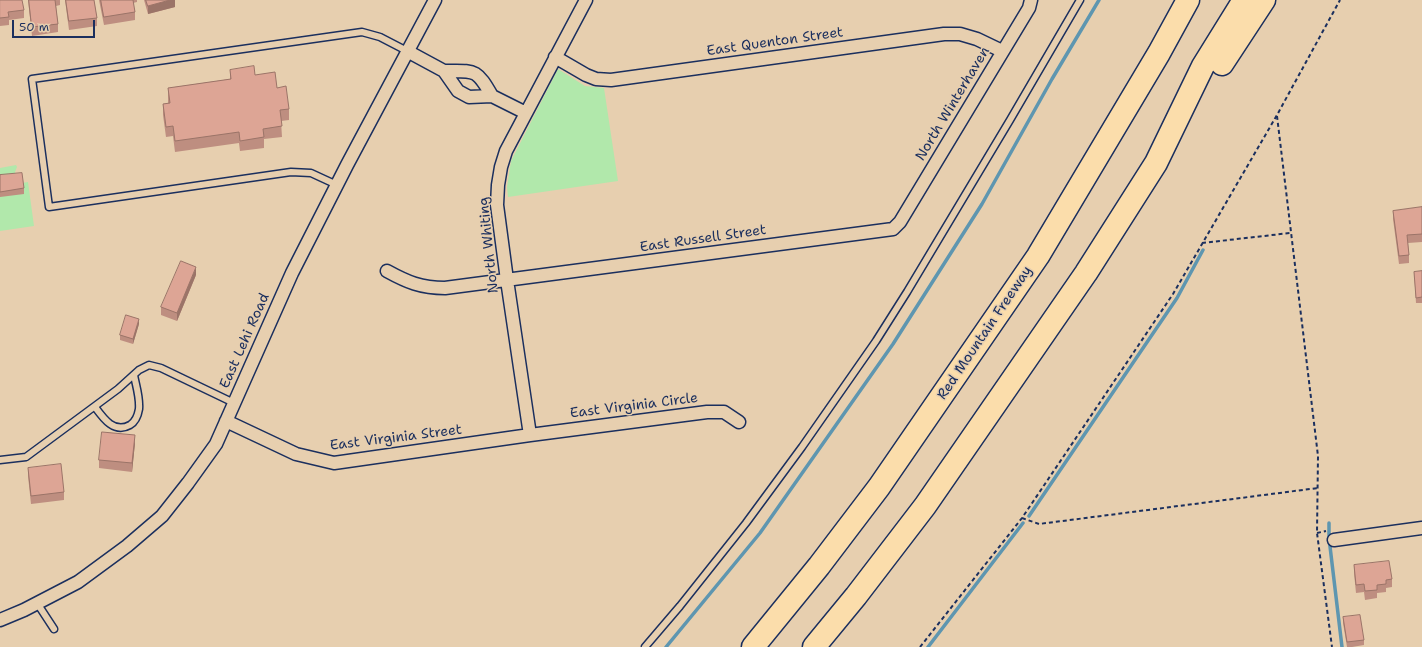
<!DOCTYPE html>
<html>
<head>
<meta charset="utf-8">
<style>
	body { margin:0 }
	#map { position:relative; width:1422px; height:647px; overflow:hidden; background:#e7cfaf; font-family:"Shantell Sans",sans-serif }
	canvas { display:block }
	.scale { position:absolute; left:12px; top:20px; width:83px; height:18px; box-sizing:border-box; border:2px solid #1b2f5e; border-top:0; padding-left:5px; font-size:12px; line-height:14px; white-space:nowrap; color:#1b2f5e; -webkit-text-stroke:3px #e7cfaf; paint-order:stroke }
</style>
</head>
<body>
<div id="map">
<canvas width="1422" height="647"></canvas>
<div class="scale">50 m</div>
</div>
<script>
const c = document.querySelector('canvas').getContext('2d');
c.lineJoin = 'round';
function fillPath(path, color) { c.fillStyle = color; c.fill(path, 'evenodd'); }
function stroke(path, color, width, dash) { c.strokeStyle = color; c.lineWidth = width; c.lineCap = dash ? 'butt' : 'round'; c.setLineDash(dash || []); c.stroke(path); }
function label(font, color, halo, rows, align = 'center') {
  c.font = font + ' "Shantell Sans",sans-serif'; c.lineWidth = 3; c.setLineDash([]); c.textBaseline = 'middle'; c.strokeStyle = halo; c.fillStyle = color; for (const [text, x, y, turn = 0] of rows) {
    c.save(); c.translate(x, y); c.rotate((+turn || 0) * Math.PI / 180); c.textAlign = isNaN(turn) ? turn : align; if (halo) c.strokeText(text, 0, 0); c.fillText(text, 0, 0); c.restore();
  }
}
fillPath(new Path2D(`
	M558,69L585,86L604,88L618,181L508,197L507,187L511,161Z
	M16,165L17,167L15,172L17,184L28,182L34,226L0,231V168Z`), '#b1e8ab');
stroke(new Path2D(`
	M1029,516L1177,298L1203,250
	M1329,523V538L1342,647
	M666,647L760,533L893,344L982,204L1052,79L1099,0
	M928,647L1023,523`), '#5e96b0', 3.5);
const service = new Path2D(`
	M337,185L311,173L291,172L49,207L32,79L362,32L380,37L407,51
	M95,407C103,418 114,434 130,425C135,422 138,415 139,409C140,397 136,386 134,375
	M0,460L26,457L118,389L139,370L149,365L161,368L234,403
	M37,603L54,629
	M645,647L680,606L746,523L802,447L876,341L907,292L1010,120L1080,0`);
const minor = new Path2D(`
	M407,51L444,71L458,91L469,97L492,96L526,113
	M555,57L586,75L596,79L611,80L944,34H960L977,39L1002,51
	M444,71C475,71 476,68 492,96
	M387,271C407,282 421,288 445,288L893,229L900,222L1029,8L1031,0
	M226,421L296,454L334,463L530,435L707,412H724L739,422
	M530,435L507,280L497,205L498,185L501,167L506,151L586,0
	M1334,540L1422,528
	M0,620L24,610L78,582L127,546L162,516L188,483L216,444L292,273L347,165L435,0`);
const motorway = new Path2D(`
	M1222,64L1264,0
	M753,647L819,566L879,487L1038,256L1159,53L1188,0
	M814,647L856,596L925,506L1086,273L1156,163L1203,66L1244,0`);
stroke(service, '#1b2f5e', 9);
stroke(minor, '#1b2f5e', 15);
stroke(motorway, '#1b2f5e', 25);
stroke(new Path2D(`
	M1277,116L1318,456L1317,533L1332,647
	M1202,243L1290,233
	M1022,518L1039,524L1318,488
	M1317,533L1326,531
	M920,647L1022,518L1173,294L1277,115L1340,0`), '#1b2f5e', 2, [4, 3]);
stroke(service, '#e7cfaf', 6);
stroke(minor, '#e7cfaf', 12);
stroke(motorway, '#fbddab', 22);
fillPath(new Path2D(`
	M0,0L24,10V18L9,20V25L0,26Z
	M28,0H60V5L56,6L58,24V32L32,36Z
	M65,0H94L97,18V26L69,30Z
	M99,0H137V2L133,3L135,12V20L104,25Z
	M144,0H175V7L148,14Z
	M230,70L255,75L277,88L289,109V120L281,121L282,137L264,139V148L240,151L239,143L175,152L173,136L166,137L163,115V104L168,103V88L230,79Z
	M0,175L24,188V194L0,197Z
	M1422,207V242L1408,243L1409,255V263L1399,264L1393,219V211Z
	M1422,271V303H1416L1414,272Z
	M196,275L177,321L161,315V307Z
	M139,324L133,344L120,340V335Z
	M135,443L132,472L99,468V460Z
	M28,468L64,492V500L31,504L28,476Z
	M1354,565L1392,579V587L1386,588V592L1377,593V598L1365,600L1364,592L1356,593L1354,573Z
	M1343,617L1364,640V645L1352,647H1347L1343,623Z`), '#be8e80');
fillPath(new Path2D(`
	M170,0H175V7L148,14V6Z
	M196,267V275L177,321V313Z
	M139,319V324L133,344V339Z
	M135,435V443L132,472V463Z`), '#9b7468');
const building = new Path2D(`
	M0,0H22L24,10L8,12L9,17L0,18Z
	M29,0H55L58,24L32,27Z
	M66,0H94L97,18L69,21Z
	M101,0H133L135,12L104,17Z
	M146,0H170L148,6Z
	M254,66L255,75L275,72L277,88L286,86L289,109L280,110L282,126L263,129L264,137L240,141L239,132L175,141L173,126L166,127L163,104L170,103L168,88L231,79L230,70Z
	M22,173L24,188L0,192V175Z
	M1422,207V234L1407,235L1409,255L1399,256L1393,211Z
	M181,261L196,267L177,313L161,307Z
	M1422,271V297L1416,298L1414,272Z
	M126,315L139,319L133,339L120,335Z
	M102,432L135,435L132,463L99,460Z
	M61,464L64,492L31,496L28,468Z
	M1389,561L1392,579L1386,580V584L1377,585V590L1365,591L1364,584L1356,585L1354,565Z
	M1360,615L1364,640L1347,642L1343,617Z`);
fillPath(building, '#dda595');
stroke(building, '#9b7468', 1);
label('14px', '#1b2f5e', '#e7cfaf', [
	["East Quenton Street",775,42,-8],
	["North Winterhaven",953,104,-59],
	["East Russell Street",703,239,-8],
	["North Whiting",489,245,-96],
	["Red Mountain Freeway",985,333,-56],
	["East Lehi Road",245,341,-66],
	["East Virginia Circle",634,406,-7],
	["East Virginia Street",396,438,-7]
]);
</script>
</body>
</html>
